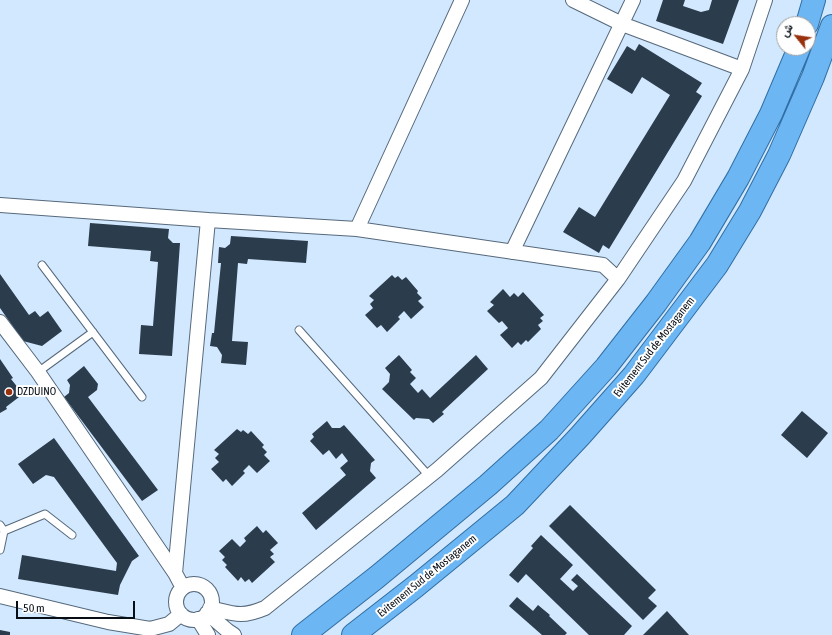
<!DOCTYPE html>
<html>
<head>
<meta charset="utf-8">
<style>
	body { margin:0 }
	#map { position:relative; width:832px; height:635px; overflow:hidden; background:#d2e8fe; font-family:"Asap Condensed",Vazirmatn,sans-serif }
	canvas { display:block }
	.north { position:absolute; left:776px; top:16px; width:40px; height:40px; box-sizing:border-box; background:#fff; border:1px solid #9b9ea1; border-radius:50%; rotate:300deg; font-size:11px; font-weight:700; line-height:16px; text-align:center; color:#060d14 }
	.north::after { content:''; display:block; margin:auto; width:14px; height:18px; background:#98310d; clip-path:polygon(50% 0,100% 100%,50% 72%,0 100%) }
	.scale { position:absolute; left:16px; top:601px; width:119px; height:18px; box-sizing:border-box; border:2px solid #060d14; border-top:0; padding-left:5px; font-size:12px; line-height:14px; white-space:nowrap; color:#060d14; -webkit-text-stroke:3px #fff; paint-order:stroke }
</style>
</head>
<body>
<div id="map">
<canvas width="832" height="635"></canvas>
<div class="north">ش</div>
<div class="scale">50 m</div>
</div>
<script>
const c = document.querySelector('canvas').getContext('2d');
c.lineJoin = 'round';
function fillPath(path, color) { c.fillStyle = color; c.fill(path, 'evenodd'); }
function stroke(path, color, width, dash) { c.strokeStyle = color; c.lineWidth = width; c.lineCap = dash ? 'butt' : 'round'; c.setLineDash(dash || []); c.stroke(path); }
function label(font, color, halo, rows, align = 'center') {
  c.font = font + ' "Asap Condensed",sans-serif'; c.lineWidth = 4; c.setLineDash([]); c.textBaseline = 'middle'; c.strokeStyle = halo; c.fillStyle = color; for (const [text, x, y, turn = 0] of rows) {
    c.save(); c.translate(x, y); c.rotate((+turn || 0) * Math.PI / 180); c.textAlign = isNaN(turn) ? turn : align; if (halo) c.strokeText(text, 0, 0); c.fillText(text, 0, 0); c.restore();
  }
}
fillPath(new Path2D(`
	M663,0H685L683,6L701,12L709,10L712,0H739L723,44L656,21Z
	M639,44L702,83L696,92L702,96L609,249L603,245L599,253L563,232L579,207L595,217L670,95L642,77L632,94L607,79L627,46L635,51Z
	M90,223L169,229L168,238L173,243H180L172,356L139,354L141,325L153,326L158,262L150,261L151,251L88,246Z
	M231,236L308,241L306,263L248,259L247,264L238,263L232,341L248,342L246,365L221,363L222,355L217,347L210,346L212,333H214L221,263H218L219,247L225,248L230,244Z
	M0,274L29,315L35,311L40,317L48,311L62,331L42,346L23,341L0,308Z
	M392,275L395,278L398,276L402,280L406,277L418,291L417,293L422,298L418,301L424,307L411,319L404,311L398,317L400,319L387,332L381,325L377,328L365,315L373,308L370,304L374,300L369,296Z
	M503,289L510,297L514,293L518,297L523,292L544,315L540,318L543,321L538,325L541,329L528,342L526,340L521,345L518,342L512,348L500,335L508,328L502,321L499,323L487,311L494,305L490,302Z
	M399,355L412,370L410,372L416,378L410,384L418,393L422,389L430,398L476,355L488,369L442,412L444,414L433,423L429,419L416,418L414,420L382,389L389,382L390,374L385,368Z
	M0,359L13,378L11,379L23,394L6,407L7,409L0,413Z
	M84,366L98,384L97,390L88,397L158,490L142,501L64,397L69,393L70,385L67,380Z
	M802,411L828,433L807,458L781,435Z
	M327,421L332,428H340L344,425L375,460L371,463L370,471L376,478L316,530L302,513L346,475L340,468L348,461L342,453L336,459L329,450L323,455L310,441L314,437L312,434Z
	M237,429L241,432L243,430L248,434L251,431L264,445L262,447L267,452L264,455L270,461L257,473L249,465L243,471L245,473L232,486L226,479L223,482L211,469L219,462L215,458L219,454L214,450Z
	M54,438L139,556L132,561L120,585L118,595L18,579L22,555L116,571L117,563L54,477L46,475L33,484L18,464Z
	M570,505L656,590L648,598L657,606L643,620L549,526Z
	M257,526L263,533L266,530L278,543L270,550L274,554L270,557L275,562L252,583L249,579L245,582L241,577L238,581L225,567L227,565L222,560L225,557L219,551L232,539L240,547L246,541L244,538Z
	M541,535L573,565L560,579L573,591L578,586L571,580L577,574L632,626L624,635H589L526,574L518,583L509,575L533,548L531,546Z
	M517,597L533,611L538,605L550,615L549,616L567,633L565,635H542L509,606Z
	M667,611L689,635H643Z
	M0,630L10,632V635H0Z`), '#2b3c4d');
const service = new Path2D(`
	M42,265L142,397
	M299,330L429,476
	M38,372L93,332
	M0,525L4,531L0,550
	M4,531L45,514L72,535`);
const minor = new Path2D(`
	M573,0L622,24L742,69
	M0,205L208,220L357,229L603,265L618,279
	M357,229L462,0
	M512,252L633,0
	M0,322L38,372L175,573
	M176 602a18 18 0 1 1 36 0a18 18 0 1 1-36 0Z
	M183,588L175,573L208,220
	M0,596L108,622L150,629L169,624L181,614
	M210,608C235,614 241,618 265,608L437,470L541,378L618,279L684,181L742,69L765,0
	M207,613L228,631L234,635
	M198,619L208,635`);
const trunk = new Path2D(`
	M807,24L814,0
	M303,635L377,577L488,485L549,430L606,367L656,303L700,242L738,178L771,114L799,48
	M353,635L416,586L515,505L580,436L634,375L717,265L750,211L779,155L813,77L832,26`);
stroke(service, '#56697c', 9);
stroke(minor, '#56697c', 16);
stroke(trunk, '#316ea3', 24);
stroke(service, '#fff', 7);
stroke(minor, '#fff', 14);
stroke(trunk, '#6cb6f3', 22);
for (const [x, y, r, color] of [
	[9,392,4,"#98310d"]
]) { const dot = new Path2D(); dot.arc(x, y, r, 0, 2 * Math.PI); c.fillStyle = color; c.fill(dot); stroke(dot, '#fff', 1.5); }
label('11px', '#060d14', '#fff', [
	["Evitement Sud de Mostaganem",654,347,-52],
	["Evitement Sud de Mostaganem",427,576,-39]
]);
label('11px', '#060d14', '#fff', [
	["DZDUINO",17,392]
], 'left');
</script>
</body>
</html>
